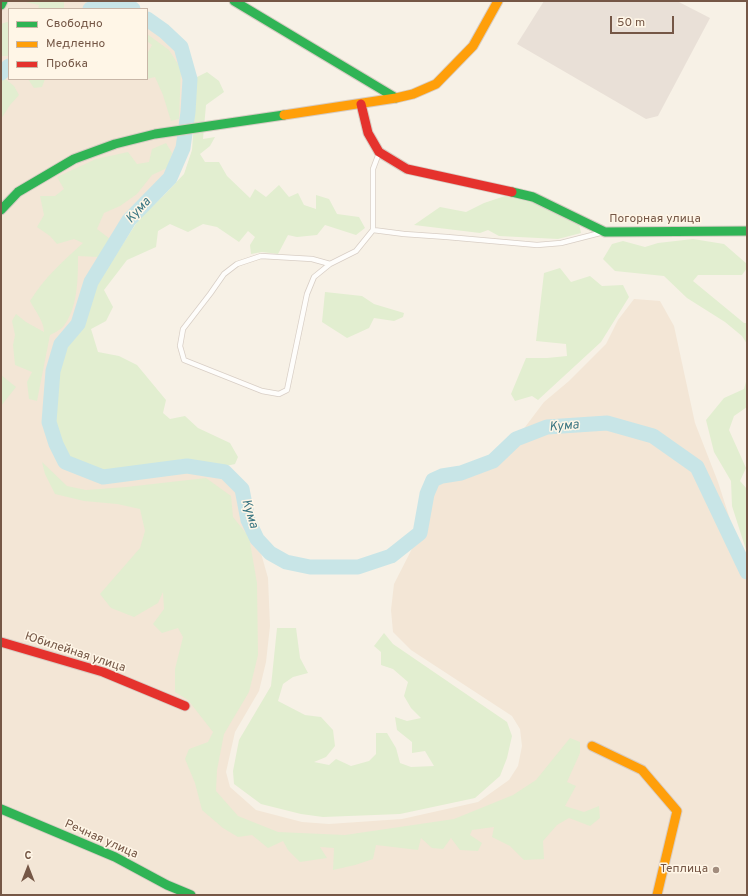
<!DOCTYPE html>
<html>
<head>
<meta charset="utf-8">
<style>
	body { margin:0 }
	#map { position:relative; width:748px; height:896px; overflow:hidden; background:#f7f1e6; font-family:Overpass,sans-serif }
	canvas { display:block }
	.frame { position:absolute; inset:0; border:2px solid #755746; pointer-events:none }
	.legend { position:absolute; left:8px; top:8px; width:140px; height:72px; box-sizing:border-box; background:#fff6e7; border:1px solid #c8b6a7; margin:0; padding:5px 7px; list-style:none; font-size:12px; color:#755746 }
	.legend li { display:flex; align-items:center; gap:8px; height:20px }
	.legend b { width:20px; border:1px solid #c8b6a7 }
	.north { position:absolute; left:8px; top:848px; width:40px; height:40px; -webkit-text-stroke:3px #fff6e7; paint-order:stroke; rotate:0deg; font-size:11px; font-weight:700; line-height:16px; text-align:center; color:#755746 }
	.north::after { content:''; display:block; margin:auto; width:14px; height:18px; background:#755746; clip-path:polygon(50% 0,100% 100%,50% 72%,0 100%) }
	.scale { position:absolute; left:610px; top:16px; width:64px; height:18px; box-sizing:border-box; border:2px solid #755746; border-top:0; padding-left:5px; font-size:12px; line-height:14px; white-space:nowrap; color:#755746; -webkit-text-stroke:3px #fff6e7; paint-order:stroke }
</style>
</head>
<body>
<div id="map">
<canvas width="748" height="896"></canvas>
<div class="frame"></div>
<ul class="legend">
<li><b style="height:5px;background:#30b455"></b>Свободно</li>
<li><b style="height:5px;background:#ff9f0a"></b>Медленно</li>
<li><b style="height:5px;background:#e5322d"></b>Пробка</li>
</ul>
<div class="north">С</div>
<div class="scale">50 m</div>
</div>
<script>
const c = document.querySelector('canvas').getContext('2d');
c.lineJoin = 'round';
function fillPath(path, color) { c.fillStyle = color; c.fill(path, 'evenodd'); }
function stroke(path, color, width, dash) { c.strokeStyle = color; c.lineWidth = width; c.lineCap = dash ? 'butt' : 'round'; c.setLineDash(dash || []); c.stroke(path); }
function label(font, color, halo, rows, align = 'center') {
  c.font = font + ' Overpass,sans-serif'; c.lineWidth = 3; c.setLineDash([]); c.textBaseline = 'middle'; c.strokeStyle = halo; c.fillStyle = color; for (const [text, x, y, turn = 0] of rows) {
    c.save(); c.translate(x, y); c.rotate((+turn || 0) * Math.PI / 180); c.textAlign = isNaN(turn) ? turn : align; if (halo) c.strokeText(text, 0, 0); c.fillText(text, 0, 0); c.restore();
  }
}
fillPath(new Path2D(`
	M1,1H128L130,7L133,9H9V79H147V19L164,31L181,47L190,79L188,112L183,148L170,178L129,220L91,282L78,324L61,345L53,371L49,422L56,444L65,461L103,477L187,466L225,472L242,489L248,520L257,539L268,578L270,626L266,662L259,691L235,732L226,772L230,787L256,810L302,822L329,824L402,819L478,802L509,780L518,766L522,746L520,729L512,716L411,650L393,632L391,610L394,584L420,533L427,494L433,480L442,476L461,473L493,461L516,439L544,402L569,381L606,344L618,320L634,299L660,301L674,326L695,423L718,482L747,572V895H1Z`), '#f3e6d6');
fillPath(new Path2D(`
	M544,1H677L710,18L658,116L646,119L517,44Z`), '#e9e0d7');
fillPath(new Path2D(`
	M21,1H64V9H38L39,5Z
	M7,22H9V56H1V24Z
	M147,34L169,50L181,69L179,119L171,121L163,95L155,77L147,79V54L152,45L147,41Z
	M207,72L219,81L224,92L206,105L203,139L215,137L210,146L200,154L205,162H219L227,176L250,198L255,189L266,197L279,185L289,197L298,193L304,205L316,209V195L329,199L337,214L359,217L365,228L356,235L325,225L317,235L297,237L288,235L278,254L262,252L251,254L250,245L255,237L248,231L239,242L217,227L203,224L188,232L170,224L158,231L156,247L127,260L104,290L113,307L106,321L91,329L98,352L119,356L137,365L166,400L163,413L170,419L185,416L198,428L230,443L238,457L235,464L226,466L184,459L105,473L69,459L54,421L58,374L67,346L84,327L95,287L139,219L166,193L184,174L192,150L197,77Z
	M4,78L14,86L19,95L10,105L1,119V81Z
	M28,79H45L42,87L34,88Z
	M166,143L172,153L167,168L152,175L137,194L120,206L104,213L97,229L110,239L98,257L78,256C78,279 78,308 63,327C60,330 54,333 50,335L37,401L29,399L27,382L32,372L15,365L13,345L15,335L12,321L16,314L26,322L44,332C44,321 35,311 30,301C44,278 63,261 83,243L74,239L57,244L50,236L37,227L44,215L40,196H55L64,189L57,177L96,159L128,152L137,164L149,162L152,149Z
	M505,196L534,201L579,224L581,233L558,239L499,236L488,230L480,233L414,225L440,207L466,212L484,203Z
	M693,239L724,244L747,264V268L742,275H698L693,281L744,323H747V344L742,336L725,322L687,298L664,276L615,271L603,259L612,244L623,241L645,247L658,243Z
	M560,268L571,282L590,276L602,286L623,285L629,297L601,342L538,400L532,396L515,401L511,394L526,358H547L567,356L566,344L536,341L544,273Z
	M325,292L362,296L374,304L404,313L403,317L394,321L374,318L369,328L347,338L322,322Z
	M1,375L16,387L1,406Z
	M747,378V407L734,416L729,430L746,468L740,481L747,489V553L732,506L731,481L714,452L706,420L724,398L744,389Z
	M42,462L67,486L86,490L126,487L206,478L231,496L233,517L249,537L257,583L258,655L249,692L224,734L217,770L216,791L238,816L278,832L345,835L454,819L513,795L536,780L570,738L580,742V753L567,782L576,786L565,806L584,812L599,806L600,818L590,826L569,818L557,825L543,841L544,859L524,860L510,846L492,837L494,827L472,830L470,835L482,843L478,851L460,850L451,838L443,849L432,848L421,838L418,850L376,845L373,859L355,865L333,870L334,848L320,847L327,858L300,862L288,850L283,841L268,848L252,835L238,837L223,828L202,810L195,783L185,759L189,749L208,742L213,732L188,700L175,692V669L183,637L178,628L162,633L153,624L164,609L163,592L158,603L134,617L111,608L100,594L140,548L145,531L140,509L117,504L84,501L55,494L45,474Z
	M277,628H296L300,658L308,673L293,677L283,684L278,701L305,715L321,717L333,730L335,746L326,757L314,762L329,765L336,759L351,766L369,761L376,754V733H387L396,748L400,763L411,767L434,766L425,751L412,753V742L397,730L395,717L407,721L421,718L411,708L404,696L408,682L393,669L381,665V652L374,646L384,633L393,644L507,722L512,736L507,758L500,776L475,798L400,814L323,817L301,814L261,804L234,784L233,771L239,740L271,686Z`), '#e2eed0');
stroke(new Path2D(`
	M90,9L106,5L130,7L133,9
	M147,19L164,31L181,47L190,79L188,112L183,148L170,178L129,220L91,282L78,324L61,344L53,371L49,422L56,444L65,462L103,477L187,466L225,472L242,489L248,520L257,539L270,553L286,562L310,567H358L391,556L420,533L427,494L433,480L442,476L461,473L493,461L516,439L547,427L607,423L653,436L697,467L747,572
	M1,73L9,66`), '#c8e5e7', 15);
const lane = new Path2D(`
	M373,230L404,234L447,237L537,245L561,243L600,233
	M330,264L312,259L261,256L237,264L224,274L210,294L183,329L180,346L184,360L262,391L279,394L287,390L307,294L314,277L330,264L356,251L373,230V169L379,153`);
const fast = new Path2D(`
	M234,1L396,98
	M1,5L3,1
	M512,192L533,197L605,232L747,231
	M1,210L18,192L74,159L115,144L155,134L284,115
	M1,809L115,857L167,885L191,895`);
const slow = new Path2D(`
	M284,115L396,98L413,94L436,84L473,46L498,1
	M592,746L642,770L677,811L657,895`);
const jam = new Path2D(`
	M361,104L368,133L379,152L407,169L512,192
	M1,642L103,672L185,706`);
stroke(lane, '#d8cec5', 6);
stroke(fast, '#d7ccc3', 11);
stroke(slow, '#d7ccc3', 11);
stroke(jam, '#d7ccc3', 11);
stroke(lane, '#fefdfb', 4.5);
stroke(fast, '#30b455', 9);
stroke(slow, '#ff9f0a', 9);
stroke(jam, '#e5322d', 9);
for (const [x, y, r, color] of [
	[716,870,4,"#a28d7e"]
]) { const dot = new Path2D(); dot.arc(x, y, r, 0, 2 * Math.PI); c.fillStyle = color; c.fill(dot); stroke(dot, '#fff6e7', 1.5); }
label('12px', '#755746', '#fff6e7', [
	["Погорная улица",655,220],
	["Юбилейная улица",75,653,18],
	["Речная улица",101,840,24]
]);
label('12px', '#755746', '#fff6e7', [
	["Теплица",708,870]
], 'right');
label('italic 13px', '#3c7783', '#fff6e7', [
	["Кума",139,211,-48],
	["Кума",564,427,-5],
	["Кума",249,514,73]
]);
</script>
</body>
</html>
